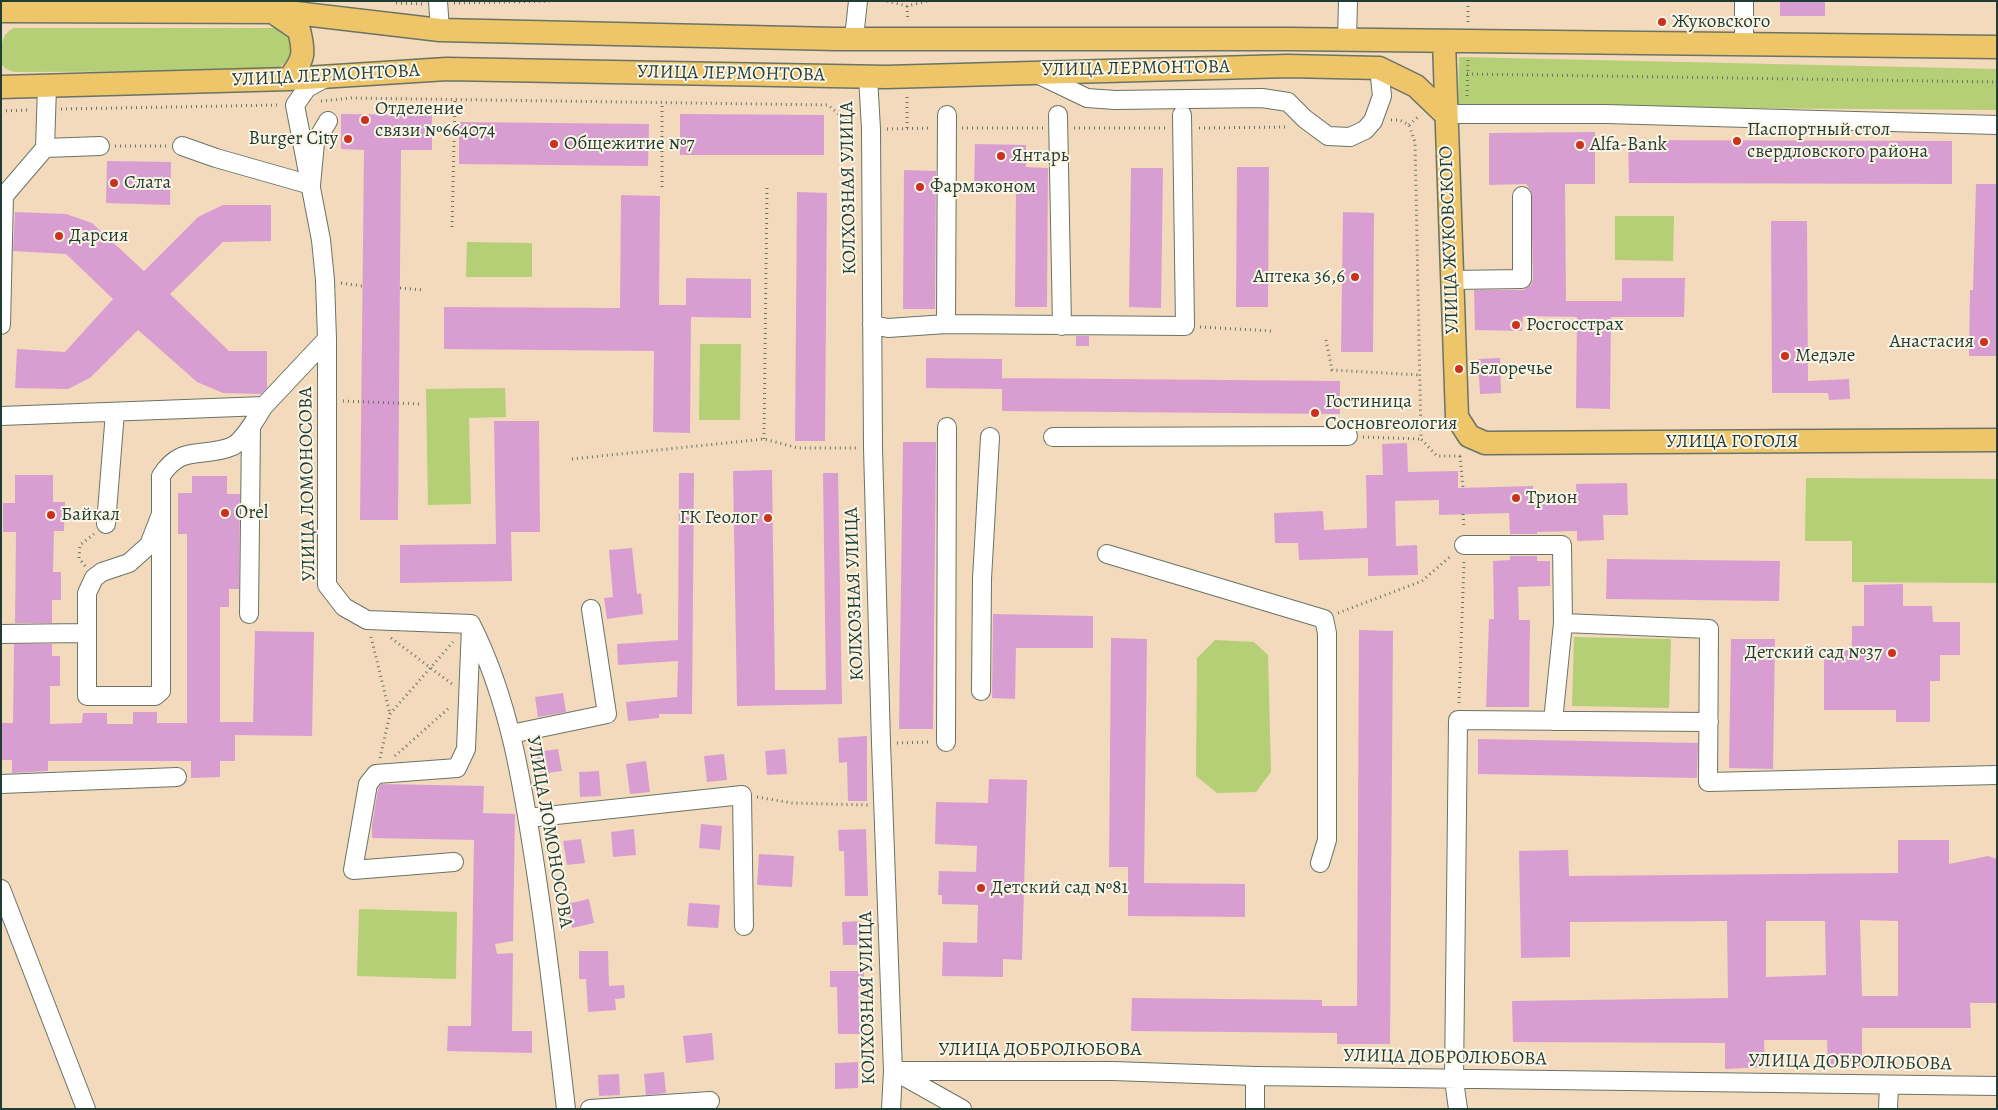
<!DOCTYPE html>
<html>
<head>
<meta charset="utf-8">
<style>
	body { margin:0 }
	#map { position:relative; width:1998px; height:1110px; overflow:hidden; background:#f3dabd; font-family:Alegreya,serif }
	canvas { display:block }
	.frame { position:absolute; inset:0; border:2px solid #1f3d34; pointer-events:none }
</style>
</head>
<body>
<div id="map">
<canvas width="1998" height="1110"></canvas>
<div class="frame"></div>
</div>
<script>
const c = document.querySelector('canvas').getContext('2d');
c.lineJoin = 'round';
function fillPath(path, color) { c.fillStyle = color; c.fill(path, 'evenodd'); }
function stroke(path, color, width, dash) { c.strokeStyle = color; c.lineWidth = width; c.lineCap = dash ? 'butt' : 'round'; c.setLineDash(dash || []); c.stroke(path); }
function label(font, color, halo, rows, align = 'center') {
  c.font = font + ' Alegreya,serif'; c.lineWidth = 4; c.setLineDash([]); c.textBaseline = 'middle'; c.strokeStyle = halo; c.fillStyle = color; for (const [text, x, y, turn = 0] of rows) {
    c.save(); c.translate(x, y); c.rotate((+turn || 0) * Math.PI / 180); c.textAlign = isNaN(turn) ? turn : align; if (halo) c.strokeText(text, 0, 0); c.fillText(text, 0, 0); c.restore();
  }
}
fillPath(new Path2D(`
	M14,28H275C301,38 295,62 272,71L14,72L6,69L1,64C1,46 0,35 14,28Z
	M1459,57L1997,69V110L1458,106Z
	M1615,216H1674L1673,261L1615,260Z
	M467,242L532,243V277H466Z
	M700,344H741L740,420H699Z
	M505,388L506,417L469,418L471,504L428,505L426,389Z
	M1806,478L1997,479V583L1852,582V541H1805Z
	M1574,637L1671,639L1669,708L1572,706Z
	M1215,640L1254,642L1268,655L1271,772L1256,792L1217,793L1196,776L1197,658Z
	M359,909L457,912L456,979L357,976Z`), '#b4cf75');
fillPath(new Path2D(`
	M1780,1H1825V16H1780Z
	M341,114L432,115V150H401L398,520H360L364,150L341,149Z
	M680,114L824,115V155H680Z
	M459,122L649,124L648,166L459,164Z
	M1595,132V184H1565L1566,301H1622V278H1685L1684,317H1611L1610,409L1576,408L1577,317L1523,316L1522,331L1475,330L1474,290H1523L1531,285L1533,279L1531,191L1526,184L1489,185V133Z
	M1628,140L1952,141V184L1629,183Z
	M975,144L1026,145V167L1048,168L1047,307H1015L1016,187L974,186Z
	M107,161L171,162L170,205L106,203Z
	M1237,167H1269L1268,307H1236Z
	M1131,168H1163L1161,308L1129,307Z
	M904,170L936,171L935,309H903Z
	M1976,184H1997V356H1969L1970,290H1973Z
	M797,192L827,193L825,441H795Z
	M621,195L660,196L659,305H686V278L751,279V318L691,317L690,433L653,432L654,351L444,349V307L620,308Z
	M223,205H271V241L223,242L170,294L229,351H267V388L261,394L223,393L197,382L138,330L90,378L68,389L15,388L17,349L65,352L113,299L66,254L13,251L15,212L66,214L92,223L144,271L198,217Z
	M1343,212L1374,213L1373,352H1341Z
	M1771,221H1807L1808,381L1849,379L1850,399L1829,400L1828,393H1772Z
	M1076,336H1089V346H1076Z
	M926,358L1002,359V389L926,388Z
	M1500,358L1501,393L1480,394L1478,359Z
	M1002,378L1340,381V414L1002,411Z
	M494,421H539L540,532H511L512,581L400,583V545L496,544Z
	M903,442H936L933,729H899Z
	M1407,443L1408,472L1458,471V488L1533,486L1534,503L1577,502L1576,484L1627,483L1628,515H1603L1604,540L1577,541V531L1537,532V534H1510L1509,513L1439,515V500L1395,501L1396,546L1417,545L1418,575L1368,576V558L1299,560L1298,543H1275L1274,513L1323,511L1324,530L1367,528L1366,475H1383L1382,444Z
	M772,470L775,690H826L823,473H838L842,704L737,706L733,471Z
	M679,473H694L692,714H659V718L628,721L626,702L677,697L678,661L618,665L617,644L678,640Z
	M15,475H53V502H65L64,531H54L53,572H61V600H52V623H15L16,532H3V503H15Z
	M192,476H227V494H240L239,589H229V607H220V722H253L255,631L314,632L312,736L235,735V761H220V777L191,778V761H48V771L12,773V760H1V723H13L14,644H52V656H60V686H50V724L82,723L83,713H107V724H133V712H157V723H187V534H178V493H192Z
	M632,548L637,594L641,593L643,614L607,619L604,598L613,597L609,550Z
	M1510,556H1537V561H1550V586L1518,587L1519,620H1530L1529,707H1486L1489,619H1494L1493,561L1510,560Z
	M1607,559L1780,561L1779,601L1606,599Z
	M1903,584V606H1932L1933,622H1960V655H1940V681H1930V722H1896V710H1824V650H1852V626H1864V585Z
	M993,614L1093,616V648H1016L1015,699L992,698Z
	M1359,630L1393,631L1390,1044H1337V1033L1131,1031L1132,998L1322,1000V1006H1357Z
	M1111,638L1147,639L1144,883L1245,884V917L1128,916V867H1109Z
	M1731,639H1775L1773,769L1729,768Z
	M563,693L566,712L538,717L535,697Z
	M867,736V801H848L847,762L839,763L838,738Z
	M1478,739L1698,743L1697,778L1478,774Z
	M558,749L562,771L540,774L536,752Z
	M785,749L787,774L767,775L765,751Z
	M724,754L727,780L707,782L704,756Z
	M646,761L650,792L630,794L626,764Z
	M599,771L601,796L580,797L579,772Z
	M989,779L1027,780L1022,960L1003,959V977L942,976L943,942L977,943L978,905L942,904V895H938L939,871L976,872L977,846L935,844L936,802L988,803Z
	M381,784L484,786L483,813L515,814L513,941L495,944L497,954L513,953L512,1031H532V1053L447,1051L448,1026H471L474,840L372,838V825L378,789Z
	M701,824L722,826L720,850L699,848Z
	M634,829L636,855L613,857L611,832Z
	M866,829L868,896H845L844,851H839L838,830Z
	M581,839L585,863L567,865L563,841Z
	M1898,840H1949V864L1988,856L1997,859V1003H1970L1971,1028H1862V1066H1828L1827,1040H1764L1765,1067L1725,1069V1043L1513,1042L1512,1001L1728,998L1727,921L1570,922V957L1521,958L1519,851L1568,850L1569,876L1898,873ZM1860,920L1898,921V996H1862ZM1766,921H1825L1826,975L1766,977Z
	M759,854L794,856L792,887L757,885Z
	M589,899L594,923L572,928L567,904Z
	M689,903L720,905L718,928L687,926Z
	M861,921L862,945H843L842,922Z
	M579,951H608L609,986L624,985L625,998L615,999L616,1010L588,1012L586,979H579Z
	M830,971H864V987H858L860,1034H838L837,987H830Z
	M712,1033L714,1060L686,1063L683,1036Z
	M858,1062V1088L835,1089V1063Z
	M664,1072L666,1093L646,1095L644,1074Z
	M619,1074L620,1095L599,1096L598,1075Z`), '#d89ed2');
const minor = new Path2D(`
	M438,1L440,30
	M854,38L858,1
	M1347,40L1348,1
	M1744,45V1
	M1037,74L1087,98L1115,100L1262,98L1288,102L1305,119L1328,136L1350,137L1365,130L1373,121L1382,96L1379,68
	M327,77L307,88L295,105L321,240L325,280L327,339V585L344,607L367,620L471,624C510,701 523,787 536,872C548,951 557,1030 566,1109
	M868,77L871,129L873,448L881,743L893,1071L891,1109
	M1445,114H1606L1997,125
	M1058,115L1062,326
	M182,146L216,158L311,185L315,143L328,121
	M45,148L100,146
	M1452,280L1522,279V196
	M946,324L947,115
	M1,325L4,196L45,148L47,87
	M872,325L888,328L946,324L1185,326L1182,115
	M1,416L264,406L327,339
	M1053,437L1348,436
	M161,514L149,545L129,563L102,572L94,578L87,593V696H155L161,691V476C182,443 203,459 233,446C244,440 257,417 264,406
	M106,524L115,412
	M1464,545H1562L1563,623L1553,721
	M1107,554L1324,619L1327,633V840L1320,863
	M249,614L251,427
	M1563,623L1709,629L1708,782L1997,775
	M1,634L86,633
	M981,691L982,579L990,437
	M511,734L607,714L591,609
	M946,742L947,427
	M1,784L177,777
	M528,818L742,795L744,926
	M454,862L353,870L368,784L376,774L457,768L466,749L471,627
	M1,889L86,1109
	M893,1071H1113L1255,1076L1997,1086
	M896,1072L962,1109
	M590,1109L710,1101
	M1255,1109V1076
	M1458,1109L1454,1080L1458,720L1709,722
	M1888,1109L1889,1085`);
const major = new Path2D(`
	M1,11L287,12L440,30L836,39H1289L1997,47
	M274,13L299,30C305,54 304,59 289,79
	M1444,41L1457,417L1469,436L1485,443L1997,440
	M1,87L289,79L447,69L886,77L1288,66L1379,68L1416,86L1445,114`);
stroke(minor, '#697464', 20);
stroke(major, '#697464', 25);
stroke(new Path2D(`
	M887,1L907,6L928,1
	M1468,1V23
	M396,3L422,4
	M454,3L553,1
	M907,6L908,21
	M1467,74L1997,82
	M1467,96L1468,60
	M321,101L351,98L828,105L855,128
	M61,109L280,105
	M1,111L30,110
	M1391,120H1400L1409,125L1415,142L1421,439L1437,456H1464
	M1409,125L1418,117
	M907,128V96
	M962,128H1043
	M1074,128H1165
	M1199,128L1288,127
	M887,129L930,128
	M115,146H167
	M662,187V103
	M452,227L455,100
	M341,283L362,286
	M400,288L423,290
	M1200,327L1272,331
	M1326,340L1332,370L1420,375
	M343,401L419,404
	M1363,437L1421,439
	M764,439L767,185
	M1460,456L1463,488
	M572,459L764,439L798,448H857
	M1463,514L1464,528
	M85,566L79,558L80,545L94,534
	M1338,613L1422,581L1452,555
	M371,637L390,714
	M391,638L452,684
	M1459,703L1464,562
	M897,743L930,742
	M395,756L450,707
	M380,758L390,714L453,642
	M757,797L792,803L868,805`), '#697464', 3, [1, 4]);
stroke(minor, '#fff', 18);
stroke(major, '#eec569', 22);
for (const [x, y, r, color] of [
	[1662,22,5,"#c8321e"],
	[365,120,5,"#c8321e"],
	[348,139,5,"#c8321e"],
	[1737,141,5,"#c8321e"],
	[554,144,5,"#c8321e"],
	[1580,145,5,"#c8321e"],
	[1001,156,5,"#c8321e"],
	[114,183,5,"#c8321e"],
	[920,187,5,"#c8321e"],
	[59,236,5,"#c8321e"],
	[1355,277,5,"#c8321e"],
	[1516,325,5,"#c8321e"],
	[1984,342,5,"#c8321e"],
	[1785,356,5,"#c8321e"],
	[1459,369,5,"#c8321e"],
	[1315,413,5,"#c8321e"],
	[1516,498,5,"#c8321e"],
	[225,513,5,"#c8321e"],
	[51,515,5,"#c8321e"],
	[768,518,5,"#c8321e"],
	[1892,653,5,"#c8321e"],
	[981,888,5,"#c8321e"]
]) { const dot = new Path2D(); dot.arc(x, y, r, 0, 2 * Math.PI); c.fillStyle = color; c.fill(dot); stroke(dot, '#fcf5e5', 2); }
label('19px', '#1f3d34', '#fcf5e5', [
	["Жуковского",1672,22],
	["Отделение",375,109],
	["связи №664074",375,131],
	["Паспортный стол",1747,130],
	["свердловского района",1747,152],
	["Burger City",338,139,"right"],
	["Общежитие №7",564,144],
	["Alfa-Bank",1590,145],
	["Янтарь",1011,156],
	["Слата",124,183],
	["Фармэконом",930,187],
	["Дарсия",69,236],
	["Аптека 36,6",1345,277,"right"],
	["Росгосстрах",1526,325],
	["Анастасия",1974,342,"right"],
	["Медэле",1795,356],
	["Белоречье",1469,369],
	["Гостиница",1325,402],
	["Сосновгеология",1325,424],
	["Трион",1526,498],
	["Orel",235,513],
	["Байкал",61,515],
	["ГК Геолог",758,518,"right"],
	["Детский сад №37",1882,653,"right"],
	["Детский сад №81",991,888]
], 'left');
label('19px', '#1f3d34', '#fcf5e5', [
	["УЛИЦА ЛЕРМОНТОВА",1136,69,-1],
	["УЛИЦА ЛЕРМОНТОВА",731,74,1],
	["УЛИЦА ЛЕРМОНТОВА",326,76,-3],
	["КОЛХОЗНАЯ УЛИЦА",849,188,-91],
	["УЛИЦА ЖУКОВСКОГО",1450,240,-92],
	["УЛИЦА ГОГОЛЯ",1732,442],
	["УЛИЦА ЛОМОНОСОВА",308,484,-91],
	["КОЛХОЗНАЯ УЛИЦА",855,594,-92],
	["УЛИЦА ЛОМОНОСОВА",549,832,80],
	["КОЛХОЗНАЯ УЛИЦА",868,998,-91],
	["УЛИЦА ДОБРОЛЮБОВА",1040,1050],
	["УЛИЦА ДОБРОЛЮБОВА",1445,1058,1],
	["УЛИЦА ДОБРОЛЮБОВА",1850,1063,1]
]);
</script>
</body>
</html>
